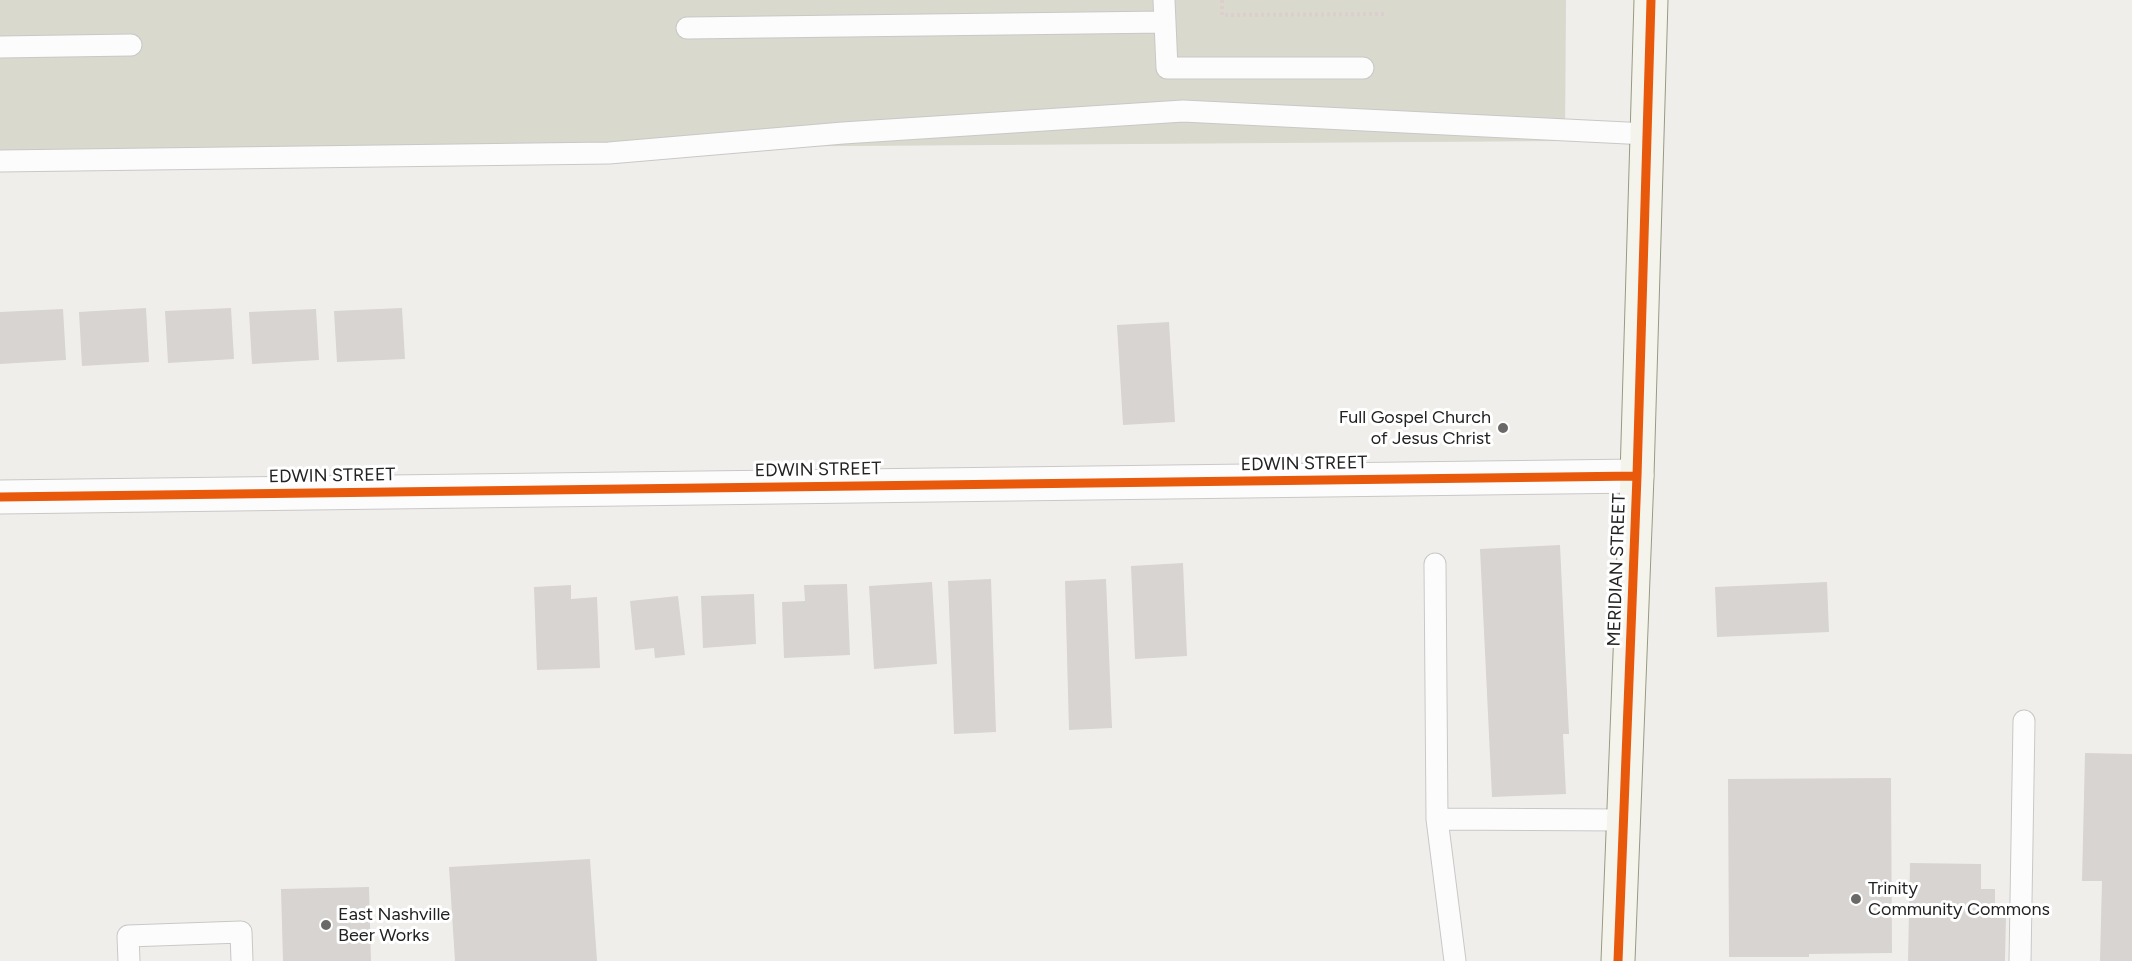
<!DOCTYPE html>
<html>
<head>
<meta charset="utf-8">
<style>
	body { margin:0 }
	canvas { display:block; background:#f0eeeb }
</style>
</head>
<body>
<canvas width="2132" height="961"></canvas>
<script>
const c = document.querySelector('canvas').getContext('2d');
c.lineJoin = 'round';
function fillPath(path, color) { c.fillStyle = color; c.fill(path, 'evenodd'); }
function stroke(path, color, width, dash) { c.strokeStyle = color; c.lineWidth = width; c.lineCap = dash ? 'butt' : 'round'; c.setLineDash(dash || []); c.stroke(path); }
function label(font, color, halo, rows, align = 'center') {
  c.font = font + ' Figtree,sans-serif'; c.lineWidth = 6; c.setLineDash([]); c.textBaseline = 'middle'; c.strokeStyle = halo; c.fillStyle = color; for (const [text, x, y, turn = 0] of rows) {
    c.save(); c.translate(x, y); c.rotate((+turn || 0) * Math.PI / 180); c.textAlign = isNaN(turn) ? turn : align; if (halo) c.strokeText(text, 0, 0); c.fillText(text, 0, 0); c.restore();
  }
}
fillPath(new Path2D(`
	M0,0H1566L1565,141L0,152Z`), '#d9d9cd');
fillPath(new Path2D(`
	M146,308L149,362L82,366L79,312Z
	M231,308L234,359L168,363L165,311Z
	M402,308L405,359L337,362L334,311Z
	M63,309L66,360L0,364V312Z
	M316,309L319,360L252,364L249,312Z
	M1169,322L1175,422L1123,425L1117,325Z
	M1560,545L1569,734H1563L1566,794L1492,797L1480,549Z
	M1183,563L1187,656L1135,659L1131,566Z
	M991,579L996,732L954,734L948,581Z
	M1106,579L1112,728L1069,730L1065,581Z
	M932,582L937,664L874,669L869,586Z
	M1827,582L1829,632L1717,637L1715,587Z
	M847,584L850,655L784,658L782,602L805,601L804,585Z
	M571,585V599L597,597L600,668L537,670L534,587Z
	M754,594L756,644L703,648L701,596Z
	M678,596L685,655L655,658L654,648L635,650L630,601Z
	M2085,753L2132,754V961H2100L2102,881H2082Z
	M1891,778L1892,953L1809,954V957H1729L1728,779Z
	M590,859L597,961H455L449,867Z
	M1910,863L1981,864V889H1995V915H2006L2005,961H1908Z
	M369,887L371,961H283L281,889Z`), '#d7d4d2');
const lane = new Path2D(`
	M1164,0L1167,68H1363
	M687,28L1165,22
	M0,47L131,45
	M0,161L609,153L843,133L1183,111L1647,134
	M1435,564L1437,819L1623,820
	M1437,819L1455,961
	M129,961L128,936L241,932L242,961
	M2020,961L2024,721`);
const street = new Path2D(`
	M0,497L1637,476`);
const secondary = new Path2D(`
	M1618,961L1637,476L1651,0`);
stroke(lane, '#c9c8c7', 23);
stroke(street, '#c9c8c7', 35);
stroke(secondary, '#999a82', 35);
stroke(new Path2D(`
	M1222,0V15L1386,14`), '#dccecd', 4, [3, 3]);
stroke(lane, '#fdfcfc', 21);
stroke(street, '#fdfcfc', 33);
stroke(secondary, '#f4f4ed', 33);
stroke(new Path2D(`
	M0,497L1637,476
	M1618,961L1637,476L1651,0`), '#e8590c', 9);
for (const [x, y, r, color] of [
	[1503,428,6,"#6a6968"],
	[1856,899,6,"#6a6968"],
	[326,925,6,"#6a6968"]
]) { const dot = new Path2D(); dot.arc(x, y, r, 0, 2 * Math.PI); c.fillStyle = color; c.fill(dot); stroke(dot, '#fff', 2); }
label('18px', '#222', '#fff', [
	["Full Gospel Church",1491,418,"right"],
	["of Jesus Christ",1491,439,"right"],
	["Trinity",1868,889],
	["Community Commons",1868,910],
	["East Nashville",338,915],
	["Beer Works",338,936]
], 'left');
label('18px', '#222', '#fff', [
	["EDWIN STREET",1304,464,-1],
	["EDWIN STREET",818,470,-1],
	["EDWIN STREET",332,476,-1],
	["MERIDIAN STREET",1617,570,-88]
]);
</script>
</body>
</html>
